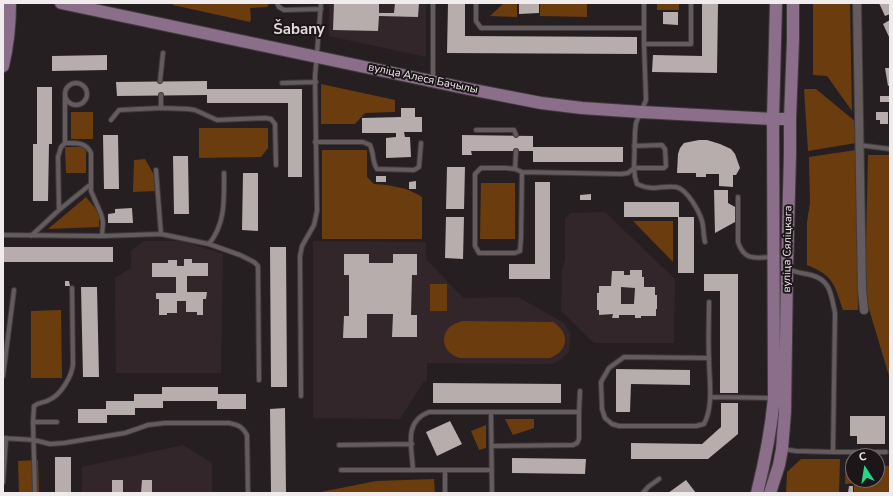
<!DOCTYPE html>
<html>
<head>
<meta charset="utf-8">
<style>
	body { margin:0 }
	#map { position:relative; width:893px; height:496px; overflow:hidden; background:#261f22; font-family:"Nunito Sans",sans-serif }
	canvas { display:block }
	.frame { position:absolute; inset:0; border:4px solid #f0ebed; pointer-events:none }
	.north { position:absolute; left:845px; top:448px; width:40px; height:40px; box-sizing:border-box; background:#1c1618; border:1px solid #716b6d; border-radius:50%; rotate:348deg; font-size:11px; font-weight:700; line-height:16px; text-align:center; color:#f0ebed }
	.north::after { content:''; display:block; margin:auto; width:14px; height:18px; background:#23d886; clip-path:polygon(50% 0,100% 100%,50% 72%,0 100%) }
</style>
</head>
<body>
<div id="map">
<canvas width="893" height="496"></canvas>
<div class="frame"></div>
<div class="north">С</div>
</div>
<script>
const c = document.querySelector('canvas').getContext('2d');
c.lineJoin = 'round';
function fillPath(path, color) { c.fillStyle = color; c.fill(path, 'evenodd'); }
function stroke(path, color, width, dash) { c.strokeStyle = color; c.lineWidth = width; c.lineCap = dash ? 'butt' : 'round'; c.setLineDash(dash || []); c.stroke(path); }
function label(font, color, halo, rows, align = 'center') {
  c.font = font + ' "Nunito Sans",sans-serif'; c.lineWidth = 4; c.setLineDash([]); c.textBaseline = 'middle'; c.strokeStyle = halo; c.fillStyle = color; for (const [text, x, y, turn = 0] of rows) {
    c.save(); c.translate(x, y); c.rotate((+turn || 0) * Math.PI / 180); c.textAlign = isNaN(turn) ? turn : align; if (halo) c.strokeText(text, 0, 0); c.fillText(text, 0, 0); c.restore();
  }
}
fillPath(new Path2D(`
	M329,3H426V57L329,36Z
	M605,212L675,279L674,343H594L561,311L562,270L565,259V218L571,213Z
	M144,241H182L223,254L221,373H116L115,278L131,268V251Z
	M313,241L426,242V259L463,298L518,297L564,323L571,334L569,352L560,360L554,363L548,364L427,363V381H424L400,419L313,418Z
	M183,445L212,463V493H82V467Z`), '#33262b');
fillPath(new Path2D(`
	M172,3H270L267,7L250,8L251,18L250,22L173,5Z
	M504,3H517V17L490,16Z
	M540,3H587V17L540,16Z
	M657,3H679V10H657Z
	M813,3H850L852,111L827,76L813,75Z
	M321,84L395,100V112L365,113L355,124H321Z
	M804,89H816L856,122V143L808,151Z
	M71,112H93V139H71Z
	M199,128H268V148L261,157L199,158Z
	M65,147H86V173H66Z
	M322,150H367V177L374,184L387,185L406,189L417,194L422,197V239H322Z
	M856,150L858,310H843C834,284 834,276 807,265V222L810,203L809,157Z
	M868,155H890V379L869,309L865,289Z
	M145,159L154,175L155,191L133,192L134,160Z
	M481,183H515V239H480Z
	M86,197L99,213V227L48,229Z
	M633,221H673V262Z
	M430,284H447V311H430Z
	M61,310L62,378H31V311Z
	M463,321L553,322C570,332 569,351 550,358H459C437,350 440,325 463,321Z
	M505,419H534V428L513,435Z
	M486,425V448L479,450L471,431Z
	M801,459H840L839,493H786L787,472Z
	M846,459H853V480H877V465L890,466V493H854V483L845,484Z
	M38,460L39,493H19L18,461Z
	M434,479L435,493H316L376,481Z`), '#6b3c0e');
fillPath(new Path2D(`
	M334,3H379V13H394L395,3H419L418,17L379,16L378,31L333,30Z
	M448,3H465V36L637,37V54L447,53Z
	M519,3H539V13L519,14Z
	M702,3H718L717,73L652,72L653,55L702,56Z
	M879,3H890V14L885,16Z
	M663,12H678V25L663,24Z
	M890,20V39L883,24Z
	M107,55V70L52,71V56Z
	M885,68H890V85L888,86Z
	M207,81V89H302V177H288V103H207V95L117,96L116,82Z
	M37,87H52V144H49L48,201H33V144H37Z
	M880,96H890V102H880Z
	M401,108H415V117H422V132H404L405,137H410L411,157L386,158V138L396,137V133H362V118L401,117Z
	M876,112H888V124H880V120H876Z
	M103,135H118L119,189H104Z
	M462,135L533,136V147H623V162H533V151H471L472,155H462Z
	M699,140H707L720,144L731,149L735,154L740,168L736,175H733V187L719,186V174H706V177H696V173H677L678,154L680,148L684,143Z
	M173,156H188L189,214H174Z
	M447,167H465L464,209H446Z
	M243,173H258V231L242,230Z
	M376,176H386V182H376Z
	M416,181V189H409V182Z
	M535,182H550V279H509V264H535Z
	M714,190H728V203L735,207V222L715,233Z
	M591,194V200H580V195Z
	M624,202H679V217H694V273H678V217H624Z
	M132,208L133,223H108V214L115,213V209Z
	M446,217H464L463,259L445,258Z
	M3,247H113V262H3Z
	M270,247H286L287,387H271Z
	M344,254H369V263H393V254H417V275H412L411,315H417V337H392L393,314H367V338H343L344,316H349V275H344Z
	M184,259H192V263H208V276H187V292H207L206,299H203V315H197V312H186V301H177V313H167V315H159V299H156V293H176V277H152V263H168V260H177V266H184Z
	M630,270H642V277H644V287H655V295H657V309H656V316H641V318H635V315H619V318H612L613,314L599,315V310H597V293H599V286H611L612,271H624V275H630ZM621,287L635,288L634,304H621Z
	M704,274H738V393H720V291H704Z
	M65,281H69L70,286H65Z
	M81,287H97L99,377H83Z
	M616,369L690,370V385L631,384L630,412H616Z
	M433,383L561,384V403H433Z
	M162,387H218V394H246V409H217V401H163V408H135V415H107V423H78V409H106V401H134V394H162Z
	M721,403H738V434L708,459H631V443L702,444L721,427Z
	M285,408L286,493H271L270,409Z
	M850,416H885V444H857V436H850Z
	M450,421L462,444L437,456L426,432Z
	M55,457H71V493H55Z
	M512,458L586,459L585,474L512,473Z
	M112,480H123V493H112Z
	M142,480H152V493H141Z
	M686,480L696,493H668L675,488Z
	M849,486H853V493H848Z`), '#b6adac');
const lane = new Path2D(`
	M277,3L279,7L284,10L321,9
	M476,3V21L481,28H644
	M644,3V44
	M691,3V44H644L646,100L636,123L635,132L634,168L635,177L637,184C654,192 661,185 676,187C687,189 699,211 702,221C704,228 703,235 705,242
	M160,81L163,53
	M433,81V3
	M65 94a11 11 0 1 1 22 0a11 11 0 1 1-22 0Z
	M282,83L316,82
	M161,95V108
	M65,97V143
	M111,120L119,110L161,108L188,109L195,110L217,120L265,118L271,119L275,124L276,165
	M476,130H514L516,135
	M315,142H363L370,145C374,153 372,162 377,169L414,170L419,167L421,143
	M859,145L890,149
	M515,169L516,151
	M156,170L161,234
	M522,172L521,238L520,251L515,253H479L475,246V174L481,168H506L515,169L522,172L621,174L628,173L634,168H664L666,166L665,149L662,145L634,146
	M738,197V242C744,261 755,258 772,257
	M59,210L58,157L61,147L65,143C76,143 86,142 91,153V191L101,214L103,222L102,236
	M3,235L102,236L161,234L209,244L240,255L254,262L258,266L259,380
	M31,236L59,210L91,184
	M209,244C226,223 224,198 224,173
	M709,358L624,357L609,368L601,382L602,409L605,418L612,424L619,426H696L704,424C714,406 709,378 709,359C708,340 709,321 709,302
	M3,376L14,290
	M301,396L300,256L302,246L314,225L317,211L315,77L321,3
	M710,397L772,398
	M491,412L492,493
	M579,412L580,391
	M33,422H57
	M3,438L34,440L50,444L64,443L125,433L148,425L165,423H229C238,425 242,426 247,435L248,493
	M339,445L412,444
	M783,449L796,451L833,452L835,313C831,295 831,280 811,275C803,273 796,273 789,269
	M833,452H886
	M341,470H491
	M413,470C412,447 403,422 429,412H579V439L577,443L573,445L492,446
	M445,470V493
	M3,482L6,438
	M35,493L33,422L34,406C39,402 44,403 49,400C61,395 72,376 73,364L72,288
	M643,493L648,487L659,479`);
const street = new Path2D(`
	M857,3L862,290L864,310`);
const secondary = new Path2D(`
	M61,3L469,89L541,103L582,108L641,112L773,119H790
	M3,66C8,45 10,25 10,3
	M757,493C765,461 771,430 774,398L773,119L776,3
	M770,493L779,465L782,449L785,412L787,268L790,154V119L793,40V3`);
stroke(lane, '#403b3d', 6);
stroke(street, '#403b3d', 10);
stroke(secondary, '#403b3d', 14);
stroke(lane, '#635b5e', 4);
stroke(street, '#635b5e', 8);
stroke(secondary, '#8a6e8a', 12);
label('11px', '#f0ebed', '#1c1618', [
	["вуліца Алеся Бачылы",423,79,12],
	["вуліца Сяліцкага",788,249,-89]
]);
label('bold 15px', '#e3dadd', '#1c1618', [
	["Šabany",299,30]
]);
</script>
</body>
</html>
